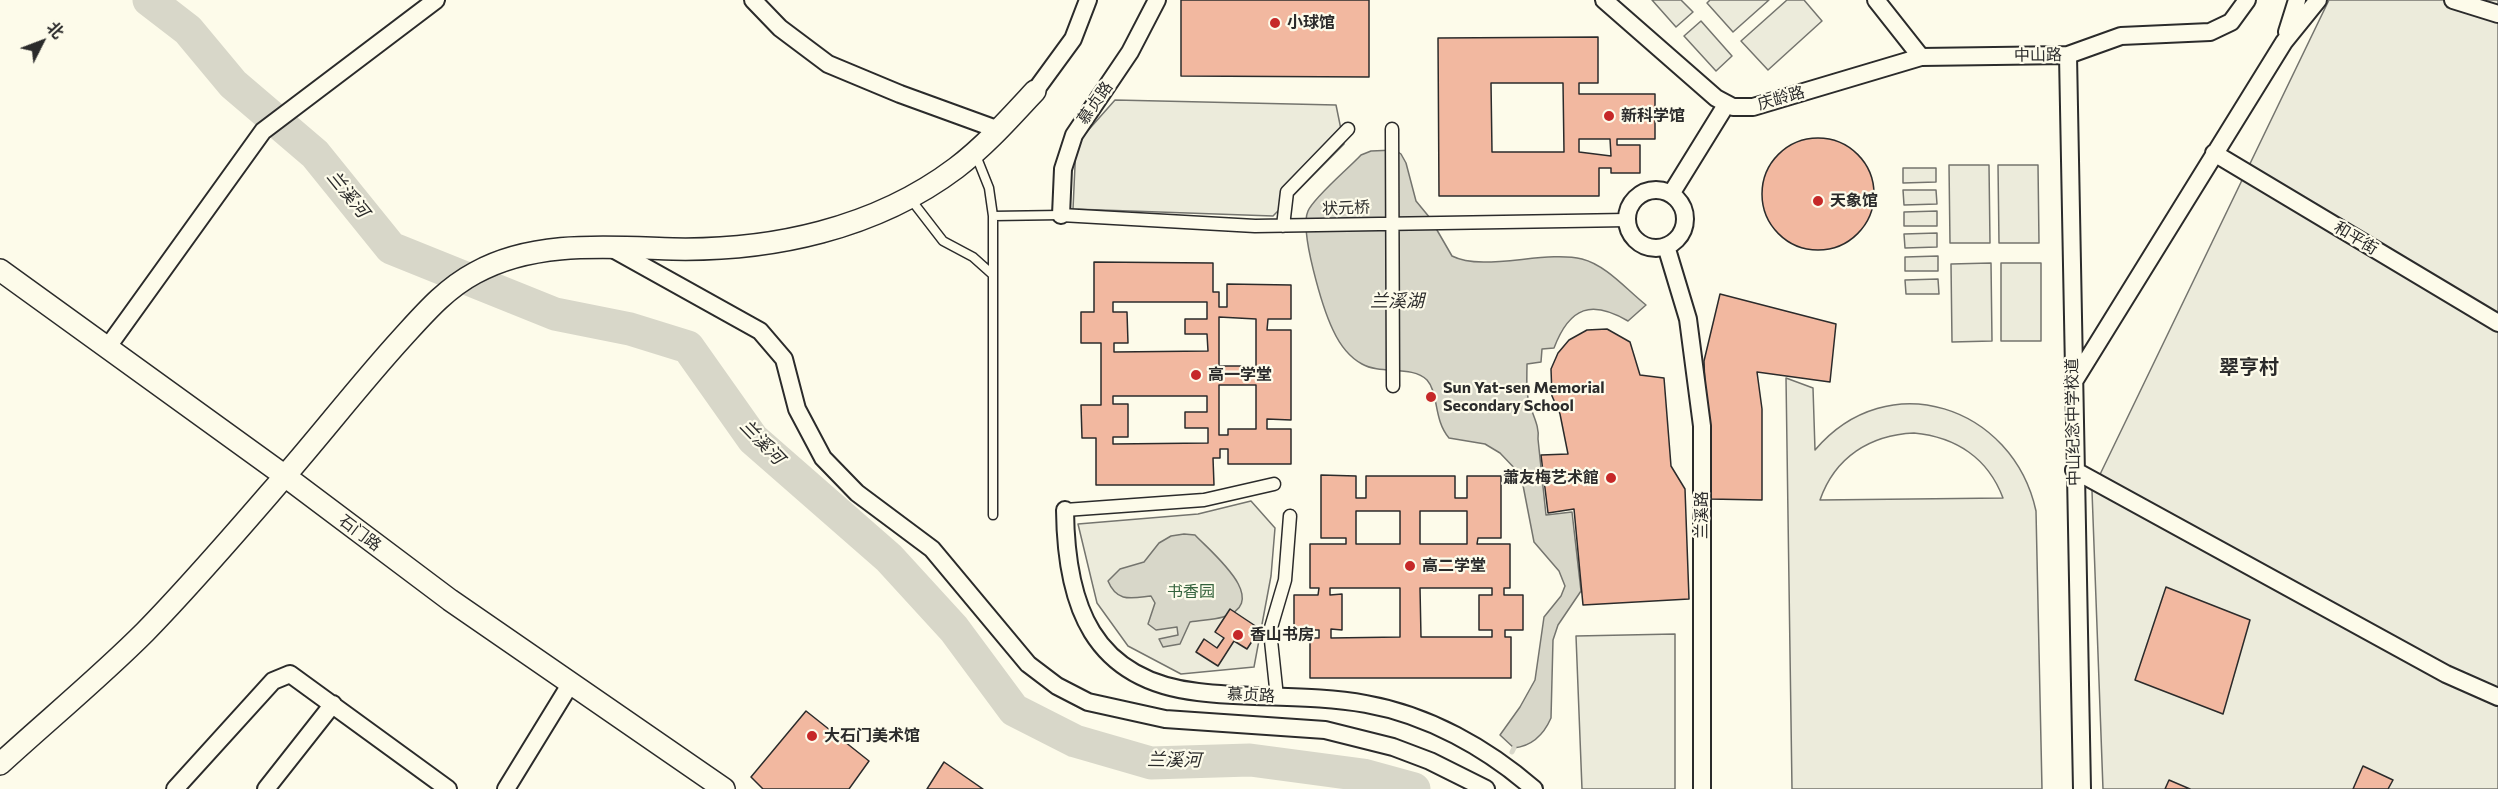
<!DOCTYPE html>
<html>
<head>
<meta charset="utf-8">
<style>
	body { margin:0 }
	#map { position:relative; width:2498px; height:789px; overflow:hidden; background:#fdfbea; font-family:Commissioner,"Noto Sans SC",sans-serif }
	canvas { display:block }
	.north { position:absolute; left:12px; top:12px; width:60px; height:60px; -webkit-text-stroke:4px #fdfbea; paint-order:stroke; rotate:48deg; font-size:16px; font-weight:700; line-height:24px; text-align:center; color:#2b2b2b }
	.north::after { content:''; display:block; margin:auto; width:21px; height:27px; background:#2b2b2b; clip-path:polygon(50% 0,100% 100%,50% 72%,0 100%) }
</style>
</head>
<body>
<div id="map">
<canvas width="2498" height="789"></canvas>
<div class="north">北</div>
</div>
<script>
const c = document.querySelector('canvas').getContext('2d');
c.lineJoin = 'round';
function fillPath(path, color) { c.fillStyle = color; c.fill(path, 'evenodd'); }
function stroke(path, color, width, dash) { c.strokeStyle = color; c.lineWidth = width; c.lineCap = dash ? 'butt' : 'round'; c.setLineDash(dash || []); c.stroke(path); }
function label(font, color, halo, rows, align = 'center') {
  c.font = font + ' Commissioner,"Noto Sans SC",sans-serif'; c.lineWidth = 4.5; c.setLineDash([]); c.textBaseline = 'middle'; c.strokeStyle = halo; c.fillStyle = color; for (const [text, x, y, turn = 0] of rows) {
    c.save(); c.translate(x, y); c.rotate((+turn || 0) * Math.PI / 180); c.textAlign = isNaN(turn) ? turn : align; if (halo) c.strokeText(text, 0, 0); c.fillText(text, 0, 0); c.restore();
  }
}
const green = new Path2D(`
	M1652,0H1681L1693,12L1676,27Z
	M1710,0H1769L1733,32L1707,3Z
	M1787,0H1804L1822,21L1768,70L1741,41Z
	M2329,0H2498V789H2103L2092,491Z
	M1701,21L1732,56L1716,71L1684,36Z
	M1115,100L1336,105L1344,144L1273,216L1073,209L1076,144Z
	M1949,165H1989L1990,243H1950Z
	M1998,165H2038L2039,243H1999Z
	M1903,168H1936V182L1903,183Z
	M1903,190H1936L1937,204L1904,205Z
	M1937,211V226H1904V212Z
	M1937,233V247L1905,248L1904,234Z
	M1938,256V271H1905V257Z
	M1991,263L1992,341L1952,342L1951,264Z
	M2001,263H2041V341H2001Z
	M1938,279L1939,294H1906L1905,280Z
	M1786,378L1813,388L1815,450C1888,364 2013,406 2036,511L2042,789H1792ZM1914,433C1956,437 1988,458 2003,498L1820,500C1835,457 1870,435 1914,433Z
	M1251,501L1275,528L1271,576L1254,667L1181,674L1128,646L1097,603L1078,524L1198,514Z
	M1675,634V789H1582L1576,636Z`);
fillPath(green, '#ecebdb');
stroke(green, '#74746e', 1.5);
const water = new Path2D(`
	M1395,150L1401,154L1406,163L1416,201L1430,218L1452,256C1483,272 1545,250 1582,259C1606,265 1627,290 1646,305L1628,321C1592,300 1570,306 1554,348L1542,349L1541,362L1527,364C1527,375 1526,387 1528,398C1531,413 1540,425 1538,439L1546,515L1572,512L1581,591L1558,625L1553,640L1551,718C1544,734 1532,746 1514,748L1500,735L1520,707L1535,680L1544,617L1561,596L1565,586L1559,571L1534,542L1521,475L1500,453L1485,444L1449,438C1433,419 1439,393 1427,380C1412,365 1381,375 1362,364C1349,357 1339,343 1333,330C1323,309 1299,231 1308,211C1314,197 1349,168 1361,155L1371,151Z
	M1184,534L1195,535C1212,553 1273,602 1223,617C1213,620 1201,620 1190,622L1180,644L1163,647L1159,639L1178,635L1177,627L1156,630L1148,624L1155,603L1151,596C1132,598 1117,603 1108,581L1120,569L1144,562L1159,543L1171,536Z`);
fillPath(water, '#d8d7c9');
stroke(water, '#74746e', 1.5);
stroke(new Path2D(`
	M1512,752L1514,748`), '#d8d7c9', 5);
stroke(new Path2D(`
	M149,0L188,30L233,84L315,154L391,248L555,314L630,329L688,347L753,439L889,558L954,629L1014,710L1075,741L1151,763L1250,760L1363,775L1414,789`), '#d8d7c9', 33);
const building = new Path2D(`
	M1181,0H1369V77L1181,76Z
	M1598,37V83H1579V94H1655V139H1617V145H1640V173H1611V168H1599V196H1439L1438,38ZM1491,83H1563L1564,152H1492ZM1579,139H1610L1611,156L1579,152Z
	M1762 194a56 56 0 1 1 112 0a56 56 0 1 1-112 0Z
	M1094,262L1213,263V292H1219V307H1227V284L1291,285V319H1268L1267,330H1291V420L1267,419V429H1291V464H1228V449H1220V458H1213L1214,485H1096V438H1082L1081,405H1101V343H1081V312H1094ZM1113,302H1207V319H1185V334H1207L1208,351L1114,352V343H1128L1127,312H1113ZM1219,317L1256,319V366H1219ZM1219,385H1256V429H1228V435H1219ZM1113,396H1207V412H1185V428H1208V443L1113,444V437H1128V404H1113Z
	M1720,294L1836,324L1830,382L1757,372L1762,409V500L1709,499L1704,361Z
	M1607,329L1630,342L1640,375L1664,378L1671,466L1685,489L1689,599L1583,605L1574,509L1548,513L1541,455L1568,454L1560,414L1552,396L1551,369L1558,353L1569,340L1587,330Z
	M1321,475L1356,476V498H1366V476H1455V498H1467V476H1501V538H1478L1477,544H1510V588H1504V595H1523V630H1505V637H1511V678H1310V638H1319V630H1294V595H1318L1319,588H1310V544H1346V538H1321ZM1356,511H1400V544H1356ZM1420,511H1467V544H1420ZM1330,588H1400V637L1331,638V629L1342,630V594L1330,595ZM1420,588H1492V595H1479V630H1492V637H1421Z
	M2166,587L2250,620L2223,714L2135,680Z
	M1230,609L1260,629L1247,649L1234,641L1218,666L1196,652L1204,639L1217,648L1224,638L1215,632Z
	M806,711L869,761L849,789H763L751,777Z
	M944,762L983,789H927Z
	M2363,766L2393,780L2388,789H2353Z
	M2169,780L2190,789H2165Z`);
fillPath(building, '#f2b8a0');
stroke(building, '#2b2b2b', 1.5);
const service = new Path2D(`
	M975,153L989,188L993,216V515
	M909,197L943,241L973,257L992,274
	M993,216L1061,215`);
const pedestrian = new Path2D(`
	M1392,129L1393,386
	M1061,215L1255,226L1627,220
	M1283,226L1287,192L1348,129
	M1065,510L1204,500L1274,484
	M1277,697L1270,631L1285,580L1290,516`);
const minor = new Path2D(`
	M753,0L780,28L828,64L900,94L999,130
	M1604,0L1716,98L1733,107H1753L1921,57
	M1876,0L1921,57L2068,55L2121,36L2210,32L2231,22L2247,0
	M2453,0L2498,14
	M2287,32L2297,0
	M2068,55L2082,789
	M1035,91L1073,39L1088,0
	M2214,153L2498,323
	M1627 219a29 29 0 1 1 58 0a29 29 0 1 1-58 0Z
	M1671,194L1726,105
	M1061,215L1063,169L1074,135L1130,52L1157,0
	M1666,246L1688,319L1702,426V789
	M611,248L760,331L784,359L797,409L823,458L857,493L932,549L1028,664L1057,686L1088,702L1165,719L1325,730L1393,747L1430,761L1486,789
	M107,348L263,131L436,0
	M2073,383L2284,42L2318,0
	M2074,470L2446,674L2498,697
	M1065,510C1066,605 1092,680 1198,692C1254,699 1311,694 1366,704C1428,715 1487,748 1534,789
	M175,789L273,681L290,674L448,789
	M266,789L333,704
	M506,789L571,683`);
const tertiary = new Path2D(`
	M0,270L285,476L450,600L724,789
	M0,764C48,720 99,678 145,632C193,583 239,529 284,477C324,431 361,383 402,338C424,314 445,289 475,273C534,240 608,247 673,249C771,251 875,229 956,168C985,146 1010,118 1035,91`);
stroke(service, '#2b2b2b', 11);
stroke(pedestrian, '#2b2b2b', 15);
stroke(minor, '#2b2b2b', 20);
stroke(tertiary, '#2b2b2b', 24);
stroke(service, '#fdfbea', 8);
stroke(pedestrian, '#fdfbea', 12);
stroke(minor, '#fdfbea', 16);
stroke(tertiary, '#fdfbea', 21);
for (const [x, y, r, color] of [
	[1275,23,6,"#c62828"],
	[1609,116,6,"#c62828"],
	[1818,201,6,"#c62828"],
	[1196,375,6,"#c62828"],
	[1431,397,6,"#c62828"],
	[1611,478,6,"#c62828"],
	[1410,566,6,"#c62828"],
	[1238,635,6,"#c62828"],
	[812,736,6,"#c62828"]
]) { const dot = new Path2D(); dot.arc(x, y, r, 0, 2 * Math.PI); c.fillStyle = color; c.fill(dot); stroke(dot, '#fdfbea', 2); }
label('bold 16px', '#2b2b2b', '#fdfbea', [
	["小球馆",1287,23],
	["新科学馆",1621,116],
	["天象馆",1830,201],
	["高一学堂",1208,375],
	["Sun Yat-sen Memorial",1443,388],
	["Secondary School",1443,406],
	["蕭友梅艺术館",1599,478,"right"],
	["高二学堂",1422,566],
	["香山书房",1250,635],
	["大石门美术馆",824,736]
], 'left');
label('16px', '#2b2b2b', '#fdfbea', [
	["中山路",2038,55,-1],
	["庆龄路",1781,98,-16],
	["慕贞路",1095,103,-55],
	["状元桥",1346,208,-2],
	["和平街",2356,238,31],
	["中山纪念中学校道",2073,422,-91],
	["兰溪路",1702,515,-90],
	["石门路",360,533,37],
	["慕贞路",1251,695,3]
]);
label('16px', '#34623c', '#fdfbea', [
	["书香园",1191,592]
]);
label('italic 18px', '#2b2b2b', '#fdfbea', [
	["兰溪河",348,194,51],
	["兰溪湖",1397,301],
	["兰溪河",762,442,46],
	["兰溪河",1174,760,1]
]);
label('bold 20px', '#2b2b2b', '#fdfbea', [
	["翠亨村",2249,367]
]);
</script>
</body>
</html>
